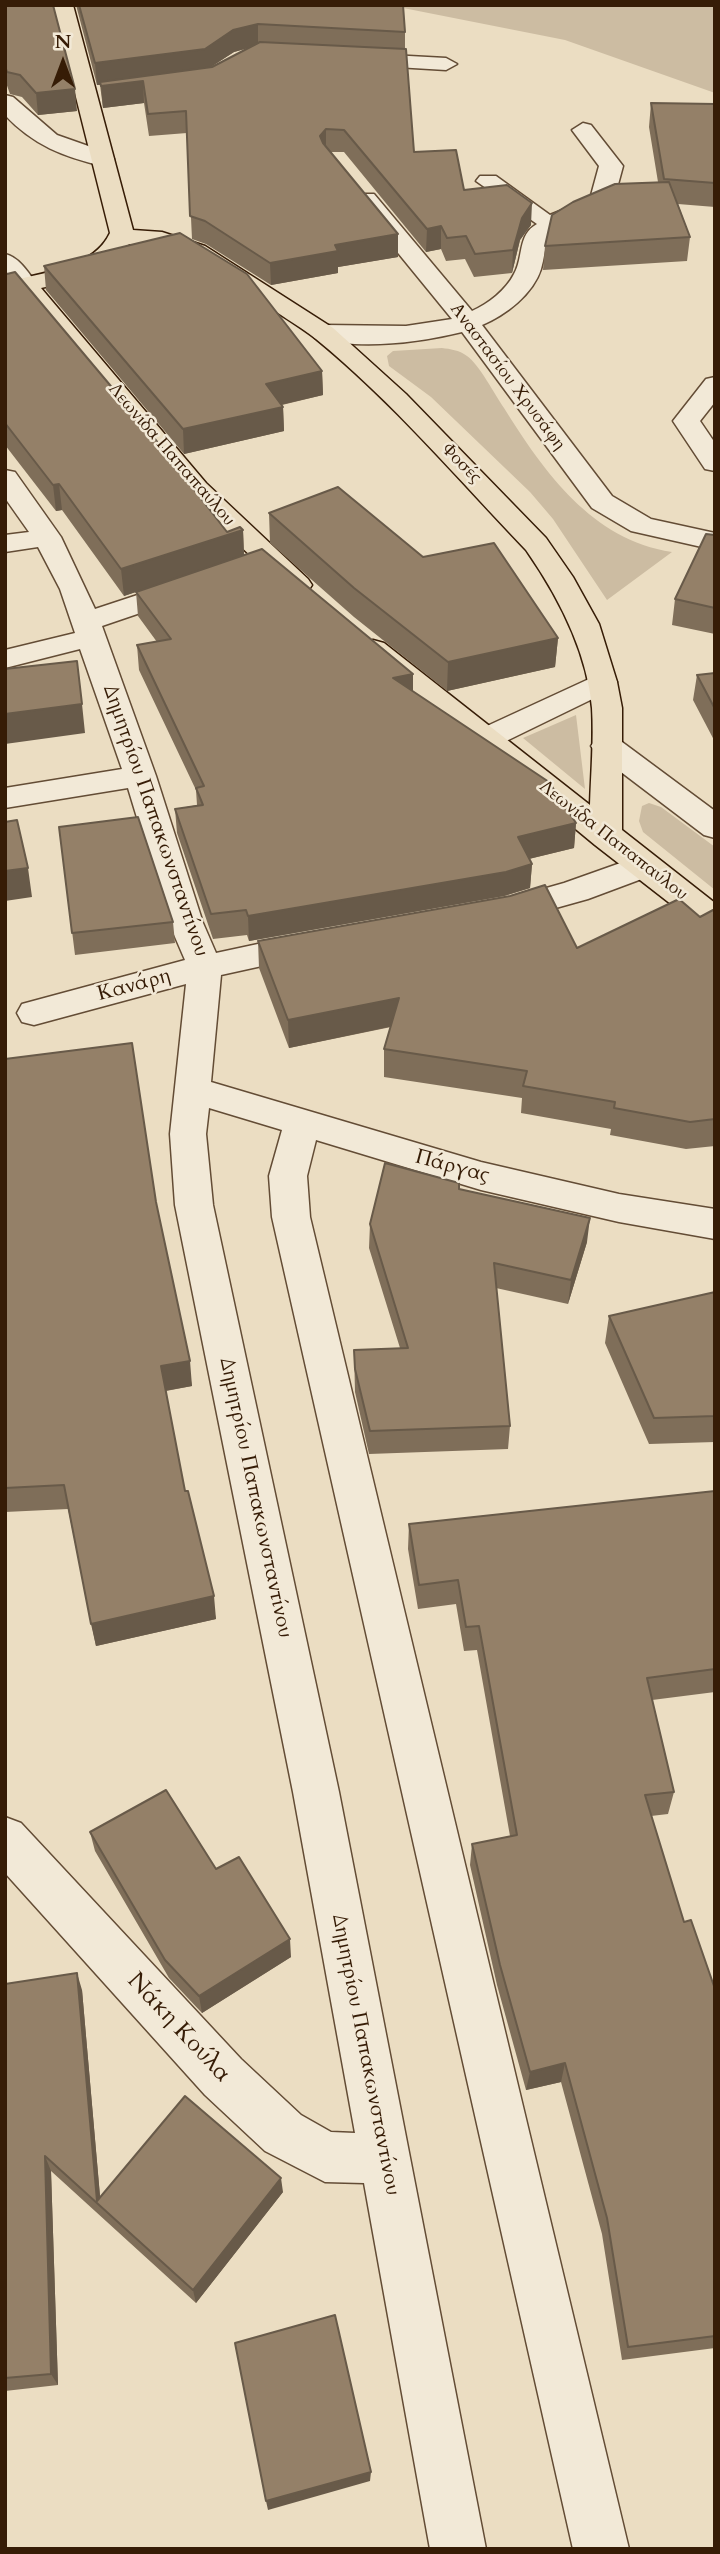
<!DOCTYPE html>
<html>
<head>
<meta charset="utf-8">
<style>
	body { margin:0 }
	#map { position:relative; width:720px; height:2554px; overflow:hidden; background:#ebddc2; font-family:Cardo,serif }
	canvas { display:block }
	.frame { position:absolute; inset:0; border:7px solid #361c06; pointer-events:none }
	.north { position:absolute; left:28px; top:28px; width:70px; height:70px; -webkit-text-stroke:5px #f2e9d7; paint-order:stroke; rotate:0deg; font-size:19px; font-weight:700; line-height:28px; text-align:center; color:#361c06 }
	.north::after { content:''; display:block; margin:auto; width:24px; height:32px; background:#361c06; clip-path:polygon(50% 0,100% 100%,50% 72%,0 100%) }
</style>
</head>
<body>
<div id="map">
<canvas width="720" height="2554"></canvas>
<div class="frame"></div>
<div class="north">N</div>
</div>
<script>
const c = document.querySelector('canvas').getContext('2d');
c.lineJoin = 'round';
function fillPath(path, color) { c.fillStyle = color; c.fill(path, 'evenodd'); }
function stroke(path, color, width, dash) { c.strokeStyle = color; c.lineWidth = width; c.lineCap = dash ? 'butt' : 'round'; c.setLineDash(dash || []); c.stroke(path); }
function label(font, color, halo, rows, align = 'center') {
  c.font = font + ' Cardo,serif'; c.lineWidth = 5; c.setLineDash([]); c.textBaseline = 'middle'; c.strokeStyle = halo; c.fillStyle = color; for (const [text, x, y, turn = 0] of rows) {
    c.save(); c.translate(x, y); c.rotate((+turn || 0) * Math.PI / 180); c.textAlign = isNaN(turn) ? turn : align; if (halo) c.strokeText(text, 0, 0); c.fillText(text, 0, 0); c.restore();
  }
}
fillPath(new Path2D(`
	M388,5H715V93L565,40Z
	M442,348C450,349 459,350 467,356C479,364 495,395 504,408C544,472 592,540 672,552L607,600L553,519L530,492L431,397L389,366L387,356L393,351Z
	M576,715L585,789L523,738Z
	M649,803L661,807L715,847V890L643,832L639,821L642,806Z`), '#ccbca2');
const minor = new Path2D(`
	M354,53L446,58L457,64L446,70L346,64L343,59Z
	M5,95L13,97L57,135L111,154L114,159L103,166C64,157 33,145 5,115Z
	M583,123L591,125L623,166L613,203L609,208L570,223L548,237C545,247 544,259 541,269C533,294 506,315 482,325L612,496L651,519L715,533V550L631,531L592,508L462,332C417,343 360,350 315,338L311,333L315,328L324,325L406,326L452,319L354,199L358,194H374L472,311C488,304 506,290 514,274C524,257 517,235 537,224L476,181L480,176H496L550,215L590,199L599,166L572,130Z
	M5,254C19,257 29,273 37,285L34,290H16L5,277Z
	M715,377V402L700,421L715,443V471L705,469L673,421L706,379Z
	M5,470L15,472L61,537L95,609L186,579L196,582L200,588L196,594L102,626L156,776L203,923L216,953L309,933L321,937L326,945L321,953L221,975L211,1082L481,1162L619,1194L715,1209V1239L619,1222L481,1190L316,1140L307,1176L310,1217L629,2549H573L272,1217L269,1176L282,1130L209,1108L206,1134L213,1205L339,1792L486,2549H430L364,2183L325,2182L265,2151L205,2095L5,1873V1817L21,1823L241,2059L301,2115L331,2132L355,2133L293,1792L175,1205L170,1134L186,984L34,1025L22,1022L17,1013L22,1004L185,960L169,923L128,788L5,808V788L122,769L80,649L5,668V650L75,633L60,589L38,547L5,552V535L29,532L5,498Z
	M602,673L613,675L617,682L613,689L496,746L485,749L474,746L469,739L474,732Z
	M607,736L618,739L715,811V838L704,835L596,753L591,746L596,739Z
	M643,855L655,858L659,866L655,874L588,899L502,923L490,920L485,912L490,904L564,883Z`);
const major = new Path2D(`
	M53,5H73L133,230L162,232L205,246L333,328L406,394L546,538L573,577L599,624L617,682L622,708V830L715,903V932L703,929L595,845L358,649L362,643L373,640L384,643L590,805C591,773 594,740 592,708C587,651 558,596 526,550C458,479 392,401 316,339C298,325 277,313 258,300C215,271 182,248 129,244C111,274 73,281 41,288L206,483L308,579L312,585L308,591L298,594L288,591L186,495L16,290L13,285L16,280C49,271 94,267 110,233Z`);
stroke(minor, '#634c35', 3);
stroke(major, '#361c06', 3);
fillPath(minor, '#f2e9d7');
fillPath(major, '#ebddc2');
fillPath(new Path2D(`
	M5,5L77,111L38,115L22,97L10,94L5,80Z
	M76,5H403L405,32V49L414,152L464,190L531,225L520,240L512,273L474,277L465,259L446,261L441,249L426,252L344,152H330L398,257L338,267V273L271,285L206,244L192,239L187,133L149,136L144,103L103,108L100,85H97ZM249,48L211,67L234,52Z
	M651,103L715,104V207L678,204L690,237L687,261L543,270L545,246L658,182L649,127Z
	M44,266L322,371L323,395L282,405L283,407L284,431L184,454L46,290Z
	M5,272L227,532L243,530L244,555L413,674V691L576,823L574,848L529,859L532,864L530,888L504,896L249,941L247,935L213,939L177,833L175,809L197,805L196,790L139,670L137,645L157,642L138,616L136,592L150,587L124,596L62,510L56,511L5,445Z
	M269,513L423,557L558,638L555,667L447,691L354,617L270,543Z
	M715,535V634L672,625L675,599Z
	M715,673V742L693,700L697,675Z
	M59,827L173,922L175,943L75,955Z
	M715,912V1146L686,1149L610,1135L611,1129L521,1113L522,1098L384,1077V1049L391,1027L289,1048L259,968L258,941L577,948Z
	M5,1059L156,1202L192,1386L166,1391L185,1491L216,1619L96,1646L68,1509L5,1512Z
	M459,1189L587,1242L568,1304L496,1288L510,1426L508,1449L369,1454L355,1392L354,1350L400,1348L369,1248L370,1224Z
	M715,1292V1442L649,1444L605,1343L609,1316Z
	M715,1491V1692L652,1700L674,1792L668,1814L651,1816L684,1922L715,1989V2348L622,2360L602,2234L561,2082L526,2090L497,1985L470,1865L472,1844L510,1836L477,1650L464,1651L456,1604L418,1609L408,1549L409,1524Z
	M90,1832L216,1869L291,1957L202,2013L169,1978L95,1851Z
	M5,1984L82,1990L100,2197L283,2192L196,2303L51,2171L58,2385L5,2391Z`), '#7f6e59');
fillPath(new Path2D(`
	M258,24V45L234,52L206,70L97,85L95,63Z
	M143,81L144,103L103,108L101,86Z
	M75,89L77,111L38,115L36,93Z
	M326,129V151L320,136Z
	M532,203L531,225L520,240L512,273L513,250L522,218Z
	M441,226V249L426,252L427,229Z
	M398,234V257L338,267V273L271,285L270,263L335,245Z
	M322,371L323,395L267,408L266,384Z
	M283,407L284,431L184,454L183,429Z
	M59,484L62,510L56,511L53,485Z
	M243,530L244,556L124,596L121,569Z
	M558,638L555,667L447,691L448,662Z
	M413,674V699L393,678Z
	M82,704L85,733L5,744V714Z
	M576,823L574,848L516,862L518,837Z
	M532,864L530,888L504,896L249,941L248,916Z
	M28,868L32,897L5,901V871Z
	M399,998L398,1025L289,1048L288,1020Z
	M590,1218L587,1242L568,1304L571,1280Z
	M190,1361L192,1386L164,1391L161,1366Z
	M214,1596L216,1619L96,1646L91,1624Z
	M290,1939L291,1957L202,2013L199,1996Z
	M77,1973L82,1990L101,2207L97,2201Z
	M565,2063L561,2082L526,2090L530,2072Z
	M45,2156L51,2171L58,2385L51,2374Z
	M281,2178L283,2192L196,2303L193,2290Z
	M371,2472L370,2481L268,2510L266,2501Z`), '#685a49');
const building = new Path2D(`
	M5,5H53L75,89L36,93L20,75L7,72L5,66Z
	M79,5H403L405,32L258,24L233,30L205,49L95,63Z
	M260,42L406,49L414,152L456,150L464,190L507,185L532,203L522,218L513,250L475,254L466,236L447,238L441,226L427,229L344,130L326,129L320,136L323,143L398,234L335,245L338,251L270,263L205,221L190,216L186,111L148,114L143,81L101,86L100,82L212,67Z
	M651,103L715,104V183L664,179Z
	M669,182L690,237L545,246L552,215L573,202L615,184Z
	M180,233L247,274L322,371L266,384L283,407L183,429L44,266Z
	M5,272L7,274L15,272L152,435L227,532L240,527L243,530L121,569L59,484L53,485L5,423Z
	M338,487L423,557L494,543L558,638L448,662L354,588L269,513Z
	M706,534L715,535V608L675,599Z
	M262,549L413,674L393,678L549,782L576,823L518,837L532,864L506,872L248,916L246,910L211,914L175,809L203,805L196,788L204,786L137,645L171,639L136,592Z
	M77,661L82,704L5,714V669Z
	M715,673V709L697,675Z
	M138,817L173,922L72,933L59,827Z
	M17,820L28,868L5,871V822Z
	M545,885L577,948L679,899L700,917L713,910L715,912V1119L690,1122L614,1108L615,1102L523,1086L527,1071L384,1049L399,998L288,1020L258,941L510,896Z
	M132,1043L156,1202L190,1361L161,1366L185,1491H188L214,1596L91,1624L64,1485L5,1488V1059Z
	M385,1163L459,1183V1189L590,1218L571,1280L494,1263L510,1426L370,1431L355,1369L354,1350L408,1348L370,1224Z
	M715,1292V1416L654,1418L609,1316Z
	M715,1491V1669L647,1678L674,1792L645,1795L684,1922L691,1920L715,1989V2336L628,2347L607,2218L565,2063L530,2072L500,1965L472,1844L517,1835L479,1626L466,1627L458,1580L419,1585L409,1524Z
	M166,1790L216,1869L239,1857L290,1939L199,1996L165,1960L90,1832Z
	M77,1973L97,2201L185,2096L281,2178L193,2290L45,2156L51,2374L5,2378V1984Z
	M335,2315L371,2472L266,2501L235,2343Z`);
fillPath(building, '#948068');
stroke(building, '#685a49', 2);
label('18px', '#361c06', '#f2e9d7', [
	["Αναστασίου Χρυσάφη",507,377,53],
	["Λεωνίδα Παπαπαύλου",171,455,49],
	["Φοσές",461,464,45],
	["Λεωνίδα Παπαπαύλου",613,841,38]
]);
label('21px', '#361c06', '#f2e9d7', [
	["Δημητρίου Παπακωνσταντίνου",155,821,71],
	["Κανάρη",134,986,-15],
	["Πάργας",452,1167,15],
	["Δημητρίου Παπακωνσταντίνου",255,1498,78],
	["Δημητρίου Παπακωνσταντίνου",365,2055,79]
]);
label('24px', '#361c06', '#f2e9d7', [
	["Νάκη Κούλα",178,2028,47]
]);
</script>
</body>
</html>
